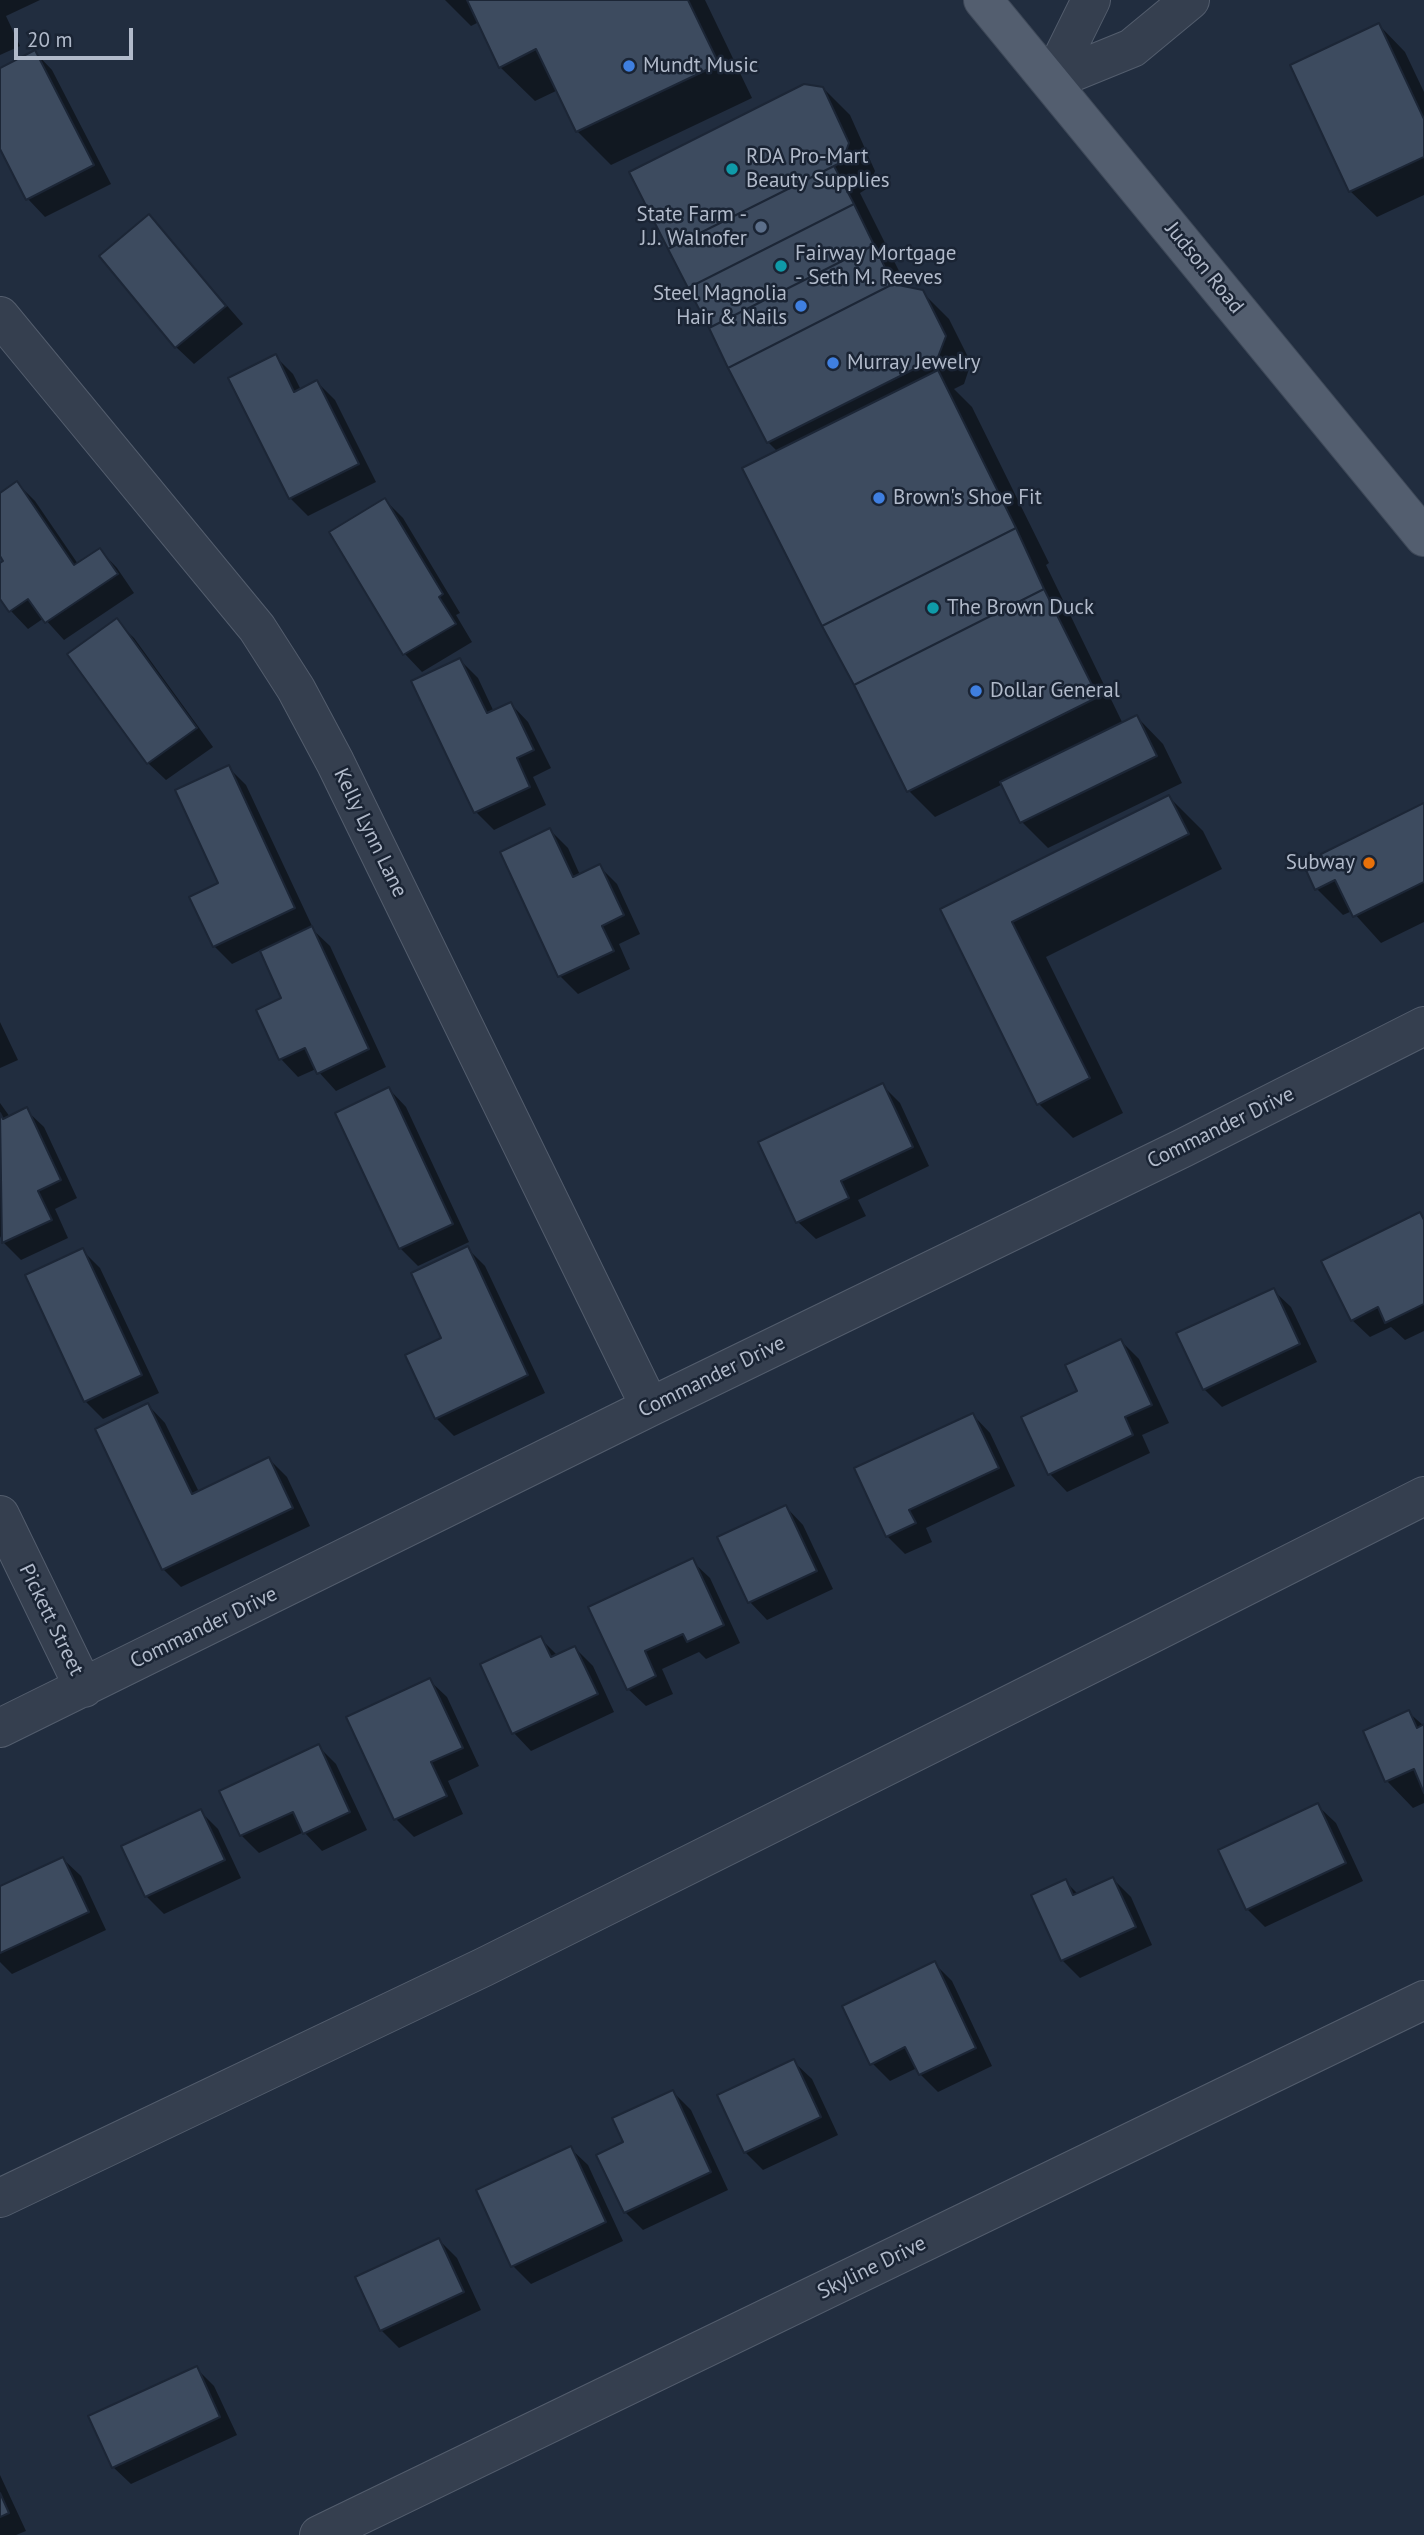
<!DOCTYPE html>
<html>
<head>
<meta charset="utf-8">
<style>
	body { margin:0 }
	#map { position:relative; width:1424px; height:2535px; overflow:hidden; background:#212d3f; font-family:"PT Sans",sans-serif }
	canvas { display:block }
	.scale { position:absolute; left:14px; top:28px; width:119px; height:32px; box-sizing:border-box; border:4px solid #b1baca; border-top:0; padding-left:9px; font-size:21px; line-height:24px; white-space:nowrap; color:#b1baca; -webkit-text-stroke:5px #1a2434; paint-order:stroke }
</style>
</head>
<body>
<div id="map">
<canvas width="1424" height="2535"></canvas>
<div class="scale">20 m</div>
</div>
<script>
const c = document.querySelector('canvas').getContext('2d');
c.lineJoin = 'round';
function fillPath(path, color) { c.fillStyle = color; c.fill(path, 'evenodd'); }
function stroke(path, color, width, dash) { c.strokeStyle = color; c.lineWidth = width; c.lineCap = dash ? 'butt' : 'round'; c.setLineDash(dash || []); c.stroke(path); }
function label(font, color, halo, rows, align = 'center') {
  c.font = font + ' "PT Sans",sans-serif'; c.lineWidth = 5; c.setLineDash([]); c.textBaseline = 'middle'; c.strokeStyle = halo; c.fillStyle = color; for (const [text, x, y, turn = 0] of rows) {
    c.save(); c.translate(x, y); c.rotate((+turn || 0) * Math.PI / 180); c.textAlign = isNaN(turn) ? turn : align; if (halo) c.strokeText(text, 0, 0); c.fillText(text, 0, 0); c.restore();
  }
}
fillPath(new Path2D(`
	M0,0H40L6,16L20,46L0,55Z
	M445,0H705L752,98L611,165L577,131L558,90L535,101L500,67L479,22L471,26Z
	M1379,25L1405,52L1424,92V195L1377,217L1350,191Z
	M35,52L52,70L111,184L45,217L28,199L0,145V70Z
	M823,88L850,115L875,171L868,188L860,193L908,289L922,292L949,319L971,363L964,384L954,389L972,407L1049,563L1046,565L1123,724L1137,717L1163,744L1182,783L1048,848L1022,822L1003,784L935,817L909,791L778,452L768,442Z
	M149,216L243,324L194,364L176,347Z
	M275,356L293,374L301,390L317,382L335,400L376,482L308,516L290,498L230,378Z
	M17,483L35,501L78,564L100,550L117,568L134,593L64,640L44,618L28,629L11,611L0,596V565L6,561L0,553V495Z
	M385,500L403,518L460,613L456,615L472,642L422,672L405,654L332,533Z
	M116,621L134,638L213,747L166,780L148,763Z
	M460,660L478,678L494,712L511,704L528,722L551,768L533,777L546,805L494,830L476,812Z
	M228,767L246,785L312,926L310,927L330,946L386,1067L336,1091L316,1069L298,1077L281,1059L284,999L261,950L232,964L214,946Z
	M1169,797L1203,831L1222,869L1046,957L1123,1113L1073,1138L1039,1104L942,910Z
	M1424,805V922L1381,943L1352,911L1343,915L1317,889Z
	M550,830L568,848L580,875L599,866L617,884L640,934L619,944L630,969L578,994L560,976Z
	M0,1022L18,1060L0,1068Z
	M882,1085L900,1103L929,1166L858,1200L866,1216L816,1239L798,1222Z
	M389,1089L406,1107L469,1242L418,1266L400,1248Z
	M0,1103L10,1117L26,1110L44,1127L77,1198L55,1209L68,1238L21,1260L3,1242L0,1236Z
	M1419,1214L1424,1218V1331L1405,1340L1391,1327L1370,1337L1352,1320Z
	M467,1248L485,1266L545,1393L454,1436L436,1418L443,1338Z
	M82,1250L100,1268L159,1393L103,1419L85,1401L27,1276Z
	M1273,1290L1291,1307L1317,1362L1222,1407L1204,1389Z
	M1121,1341L1139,1359L1169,1423L1142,1435L1150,1453L1067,1492L1050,1474L1079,1392Z
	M148,1405L165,1423L199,1492L269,1459L287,1477L310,1526L181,1587L163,1569Z
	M973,1415L990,1433L1015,1486L926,1528L932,1542L905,1554L887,1536L856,1469Z
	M786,1507L803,1525L833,1589L767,1620L750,1602Z
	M692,1561L710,1578L740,1643L706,1659L699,1652L662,1669L673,1694L646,1706L628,1689L591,1608Z
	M540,1638L558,1656L575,1648L593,1666L614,1712L531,1751L514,1733Z
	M429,1680L447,1697L479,1766L448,1781L463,1814L414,1837L396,1819L348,1717Z
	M1408,1712L1424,1726V1803L1413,1808L1387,1781L1365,1732Z
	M319,1747L336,1764L367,1830L322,1851L304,1832L259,1853L241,1835L221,1792Z
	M1318,1806L1336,1823L1363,1881L1265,1927L1247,1909Z
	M200,1811L218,1829L241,1878L164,1914L146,1896L123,1847Z
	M63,1859L81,1876L106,1930L12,1974L0,1962V1888Z
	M1113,1879L1131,1897L1152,1945L1080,1978L1062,1960L1065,1881L1079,1895Z
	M934,1963L952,1981L992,2066L938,2092L920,2074L917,2068L890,2081L872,2063Z
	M794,2062L812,2079L838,2135L763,2170L745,2152Z
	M673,2092L691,2110L728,2190L643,2230L625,2212V2143Z
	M570,2148L588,2165L623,2241L531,2284L513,2266Z
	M439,2240L457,2258L481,2310L399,2348L381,2330Z
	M196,2368L214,2386L237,2435L131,2484L113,2467Z
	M0,2475L26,2531L16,2535H0Z`), '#0007');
const building = new Path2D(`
	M467,0H688L719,64L576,132L536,49L499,68Z
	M1379,23L1424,119V157L1349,192L1290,65Z
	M35,50L94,165L26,200L0,149V68Z
	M804,84L823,87L849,143L842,162L668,249L629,172Z
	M834,166L854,204L688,288L668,249Z
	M854,204L874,245L709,328L688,288Z
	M149,214L226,306L175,348L99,256Z
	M874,245L893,284L728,368L709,328Z
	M893,284L923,290L946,336L938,357L767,443L728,368Z
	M276,354L294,392L317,380L359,464L289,499L228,378Z
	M938,370L1016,528L822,626L742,468Z
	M17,481L74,565L100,548L118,574L45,623L28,599L9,612L0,599V563L3,561L0,556V493Z
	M385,498L443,594L439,597L456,624L403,655L329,532Z
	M1016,528L1044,589L854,685L822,626Z
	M1044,589L1098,697L907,792L854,685Z
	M117,618L197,728L147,764L67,654Z
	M460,658L487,713L511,702L534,750L517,758L530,787L474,813L411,681Z
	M1137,715L1157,756L1020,823L1000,782Z
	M229,765L295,908L213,947L189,897L218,883L175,790Z
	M1169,795L1189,834L1012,922L1090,1078L1037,1105L940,909Z
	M1424,803V882L1353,917L1335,880L1315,890L1305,868L1323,859L1321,854Z
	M550,828L573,877L600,864L624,915L602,926L614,951L558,977L500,852Z
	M312,926L369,1049L317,1074L305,1048L279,1060L256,1010L281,998L260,951Z
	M883,1083L913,1147L841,1181L849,1198L796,1223L758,1142Z
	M389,1087L453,1224L399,1249L335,1113Z
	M27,1107L61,1180L38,1191L52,1220L2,1243L0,1113L3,1119Z
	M1420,1212L1424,1220V1304L1385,1323L1378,1307L1351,1321L1321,1261Z
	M468,1246L528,1375L435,1419L405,1355L441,1338L411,1273Z
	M83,1248L142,1375L84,1402L25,1275Z
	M1274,1288L1300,1344L1203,1390L1176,1333Z
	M1121,1339L1152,1405L1125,1417L1133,1435L1048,1475L1021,1417L1077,1391L1065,1365Z
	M148,1403L192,1494L269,1457L293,1508L162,1570L95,1429Z
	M973,1413L999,1468L909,1510L916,1523L886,1537L854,1468Z
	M786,1505L817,1571L748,1603L717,1537Z
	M693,1558L724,1625L687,1642L683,1634L645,1651L656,1676L627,1690L588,1607Z
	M541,1636L551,1657L575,1646L598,1694L512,1734L480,1664Z
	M430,1678L463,1748L431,1762L447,1796L394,1820L346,1717Z
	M1409,1710L1417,1728L1424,1724V1793L1414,1769L1385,1782L1363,1731Z
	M319,1744L350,1812L303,1834L293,1812L240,1836L219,1791Z
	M1318,1803L1346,1863L1246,1910L1218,1850Z
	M201,1809L225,1860L145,1897L121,1846Z
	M63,1857L89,1912L0,1953V1886Z
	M1113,1877L1136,1927L1061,1961L1031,1895L1066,1879L1073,1895Z
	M935,1961L976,2048L919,2075L905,2047L870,2065L842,2006Z
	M794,2059L821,2117L744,2153L717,2095Z
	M673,2090L711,2172L624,2213L596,2155L623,2142L612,2118Z
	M571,2146L606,2222L511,2267L476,2190Z
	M439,2238L464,2292L380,2331L355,2277Z
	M197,2366L220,2417L112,2468L88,2416Z
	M0,2493L9,2513L0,2517Z`);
fillPath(building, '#3d4b5f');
stroke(building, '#1c2636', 2);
const minor = new Path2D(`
	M1051,81L1132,48L1190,0
	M1051,81L1091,0
	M0,316L257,628L296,689L335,762L650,1407
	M0,1515L84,1688
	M0,1728L650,1407L1183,1148L1424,1026
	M0,2198L484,1967L1147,1636L1424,1496
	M319,2535L1424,2000`);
const major = new Path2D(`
	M983,0L1424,537`);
stroke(minor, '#535d6d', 40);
stroke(major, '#3e4858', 40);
stroke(minor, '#353f4f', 38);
stroke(major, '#535e6f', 38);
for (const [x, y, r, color] of [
	[629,66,7,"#3f7fe0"],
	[732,169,7,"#0f9aa8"],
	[761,227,7,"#5c6f8a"],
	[781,266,7,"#0f9aa8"],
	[801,306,7,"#3f7fe0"],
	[833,363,7,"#3f7fe0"],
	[879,498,7,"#3f7fe0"],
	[933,608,7,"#0f9aa8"],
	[976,691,7,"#3f7fe0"],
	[1369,863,7,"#e8710a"]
]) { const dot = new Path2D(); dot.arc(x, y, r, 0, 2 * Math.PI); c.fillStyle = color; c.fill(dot); stroke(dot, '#1a2434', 2.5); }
label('21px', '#b1baca', '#1a2434', [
	["Mundt Music",643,66],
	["RDA Pro-Mart",746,157],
	["Beauty Supplies",746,181],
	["State Farm -",747,215,"right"],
	["J.J. Walnofer",747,239,"right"],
	["Fairway Mortgage",795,254],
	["- Seth M. Reeves",795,278],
	["Steel Magnolia",787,294,"right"],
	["Hair & Nails",787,318,"right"],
	["Murray Jewelry",847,363],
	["Brown's Shoe Fit",893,498],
	["The Brown Duck",947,608],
	["Dollar General",990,691],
	["Subway",1355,863,"right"]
], 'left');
label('21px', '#b1baca', '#1a2434', [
	["Judson Road",1204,268,51],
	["Kelly Lynn Lane",370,833,64],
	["Commander Drive",1221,1128,-26],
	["Commander Drive",712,1377,-26],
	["Pickett Street",51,1620,64],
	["Commander Drive",204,1628,-26],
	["Skyline Drive",872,2268,-26]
]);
</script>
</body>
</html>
